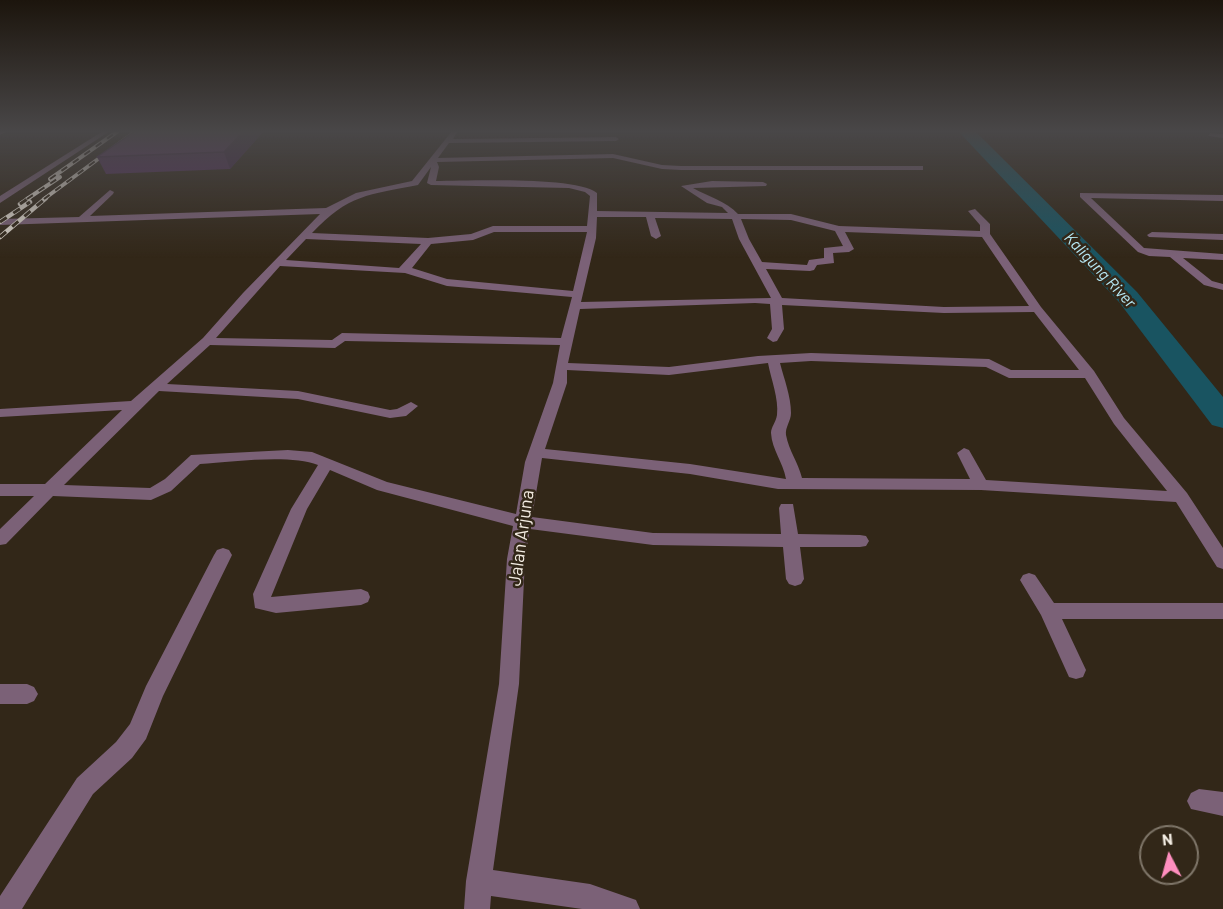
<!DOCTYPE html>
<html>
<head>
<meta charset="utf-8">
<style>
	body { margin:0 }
	#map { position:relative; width:1223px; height:909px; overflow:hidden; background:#322718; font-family:Barlow,sans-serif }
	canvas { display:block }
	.north { position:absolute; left:1139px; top:825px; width:60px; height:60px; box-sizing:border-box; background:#322718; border:2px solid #7f7669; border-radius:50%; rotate:354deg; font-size:16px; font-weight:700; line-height:24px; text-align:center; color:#f3ece2 }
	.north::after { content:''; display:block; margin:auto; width:21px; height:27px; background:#fe8ebe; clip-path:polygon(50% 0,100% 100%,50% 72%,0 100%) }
</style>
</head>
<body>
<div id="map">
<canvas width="1223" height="909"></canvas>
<div class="north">N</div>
</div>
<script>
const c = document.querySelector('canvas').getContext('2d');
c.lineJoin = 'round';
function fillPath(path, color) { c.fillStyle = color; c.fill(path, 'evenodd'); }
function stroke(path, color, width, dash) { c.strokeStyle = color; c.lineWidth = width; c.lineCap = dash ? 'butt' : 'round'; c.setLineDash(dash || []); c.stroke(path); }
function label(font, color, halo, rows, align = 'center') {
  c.font = font + ' Barlow,sans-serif'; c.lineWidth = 5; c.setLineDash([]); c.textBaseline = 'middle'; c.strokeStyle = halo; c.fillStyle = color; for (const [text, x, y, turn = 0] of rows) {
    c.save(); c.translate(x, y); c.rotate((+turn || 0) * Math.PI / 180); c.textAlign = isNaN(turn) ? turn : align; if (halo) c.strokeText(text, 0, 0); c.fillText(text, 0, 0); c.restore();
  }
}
fillPath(new Path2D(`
	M958,131H975L1137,292L1223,397V428L1212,425L1119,302Z`), '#195461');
fillPath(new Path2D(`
	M0,131H8L0,135Z
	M103,131H110L0,203V196Z
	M452,131H458L453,139L616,137L619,139L616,141L449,143L438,158L613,154L662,165L681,166H923V170H681L662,169L613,158L437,162L439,167L436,181C467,181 576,176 597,193V211L728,213L722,207L707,203L681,186L712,181L763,182L767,184L766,186L693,188C709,197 726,201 738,214H791L839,226L980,231V225L968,211L975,209L990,224V234L1041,307L1094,371L1124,418L1187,493L1223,548V569L1217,567L1176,502L981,490L778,489L690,474L542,458L532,517L653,533L781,534L779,508L781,504H793L798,534L860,535L866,536L869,541L866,546L860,547H800L804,579L801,584L795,586L789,584L786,579L783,547L653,545L530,529L525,559L519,684L493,870L590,884L636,900L640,909H582L491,896L490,909H464L466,881L499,684L507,559L513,526L377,490L330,470L307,509L271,597L361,589L368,592L370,597L368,602L361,605L276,613L255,608L253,594L291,509L318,465C290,454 231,462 200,464L171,491L151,500L53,496L6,544L0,545V529L34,496H0V484H45L122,410L0,417V409L131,401L203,338L243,293L320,214L0,225V219L79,217L110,190L114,192L113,194L90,216L326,208L356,193L412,181ZM431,167L427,183L431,185L569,188L585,192L590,196L587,226H493L471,234L428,238L312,233C349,194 368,195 418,185ZM597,217H646L651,236L656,239L661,236L655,218L732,219L739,239L771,298L581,302L596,238ZM741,219L791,220L835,231L843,246L824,248V258L809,260L807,265L762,262L749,239ZM494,232H587L573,291L447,279L412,268L431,244L473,240ZM845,232L982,237L1029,306L944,307L782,298L766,269L810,271L814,270L817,265L834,263L833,253L849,252L854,249ZM306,239L421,244L399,268L286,260ZM280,266L405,273L447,286L572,297L561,338L342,333L332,340L216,338ZM755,303L770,304L772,329L767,338L773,342L777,341L784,329L782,305L944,313L1034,312L1079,370H1011L989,359L811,353L758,356L669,367L568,363L580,309ZM345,341L560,345L553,383L525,462L516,514L387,482L312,452L288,450L191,455L165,479L150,488L64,485L159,391L298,399L390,418L406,416L418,406L411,402L397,409L390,410L298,391L167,384L210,345L335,348ZM811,361L986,367L1009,378H1085L1114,424L1167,491L986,480L969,450L964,448L957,453L970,479L802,478C798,462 789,451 786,435C785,427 791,421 791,413C791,396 784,379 780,363ZM768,363C771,379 779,399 777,415C776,422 771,427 771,433C772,450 783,462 786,479L690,464L545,449L567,383V370L669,375Z
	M1210,133L1223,134V138L1208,136Z
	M1080,193L1223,195V201L1091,198L1144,248L1223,254V260L1183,258L1212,281L1223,284V290L1204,285L1170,257L1149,256L1138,252L1080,197Z
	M1152,232L1223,234V240L1149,237L1147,235Z
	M223,548L229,550L232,555L163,696L146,739L132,758L93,794L22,909H0V896L77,778L116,742L130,724L146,686L214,555L217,550Z
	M1029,573L1035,575L1054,603H1223V619H1062L1086,670L1083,677L1076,679L1069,677L1041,615L1020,580L1023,575Z
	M0,684H27L34,687L38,694L34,701L27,704H0Z
	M1199,789L1223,792V816L1191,809L1187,801L1191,793Z`), '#7b6177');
const railFar1 = new Path2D(`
	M50,179L118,131
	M27,199L60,177
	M44,199L136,131`);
const rail = new Path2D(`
	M20,204L29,198
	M0,222L30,202
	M0,237L46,198`);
stroke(railFar1, '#dfd8cd', 4);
stroke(rail, '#dfd8cd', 4.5);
stroke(railFar1, '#322718', 2, [7]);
stroke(rail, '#322718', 3, [8]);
fillPath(new Path2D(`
	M264,131L230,169L106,174L97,157Z`), '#552f5f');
fillPath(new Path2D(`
	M244,131H264L230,169L224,152Z`), '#45264e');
const building = new Path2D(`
	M135,131H244L224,152L97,157Z`);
fillPath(building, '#63376f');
stroke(building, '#45264e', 1.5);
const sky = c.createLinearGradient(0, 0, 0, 258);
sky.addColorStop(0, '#1c150d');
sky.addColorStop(0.51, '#494748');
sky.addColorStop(1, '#49474800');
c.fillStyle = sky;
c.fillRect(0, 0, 1223, 258);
label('italic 16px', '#b7e9f5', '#322718', [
	["Kaligung River",1100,270,47]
]);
label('18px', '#f3ece2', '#322718', [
	["Jalan Arjuna",521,538,-82]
]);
</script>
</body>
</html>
